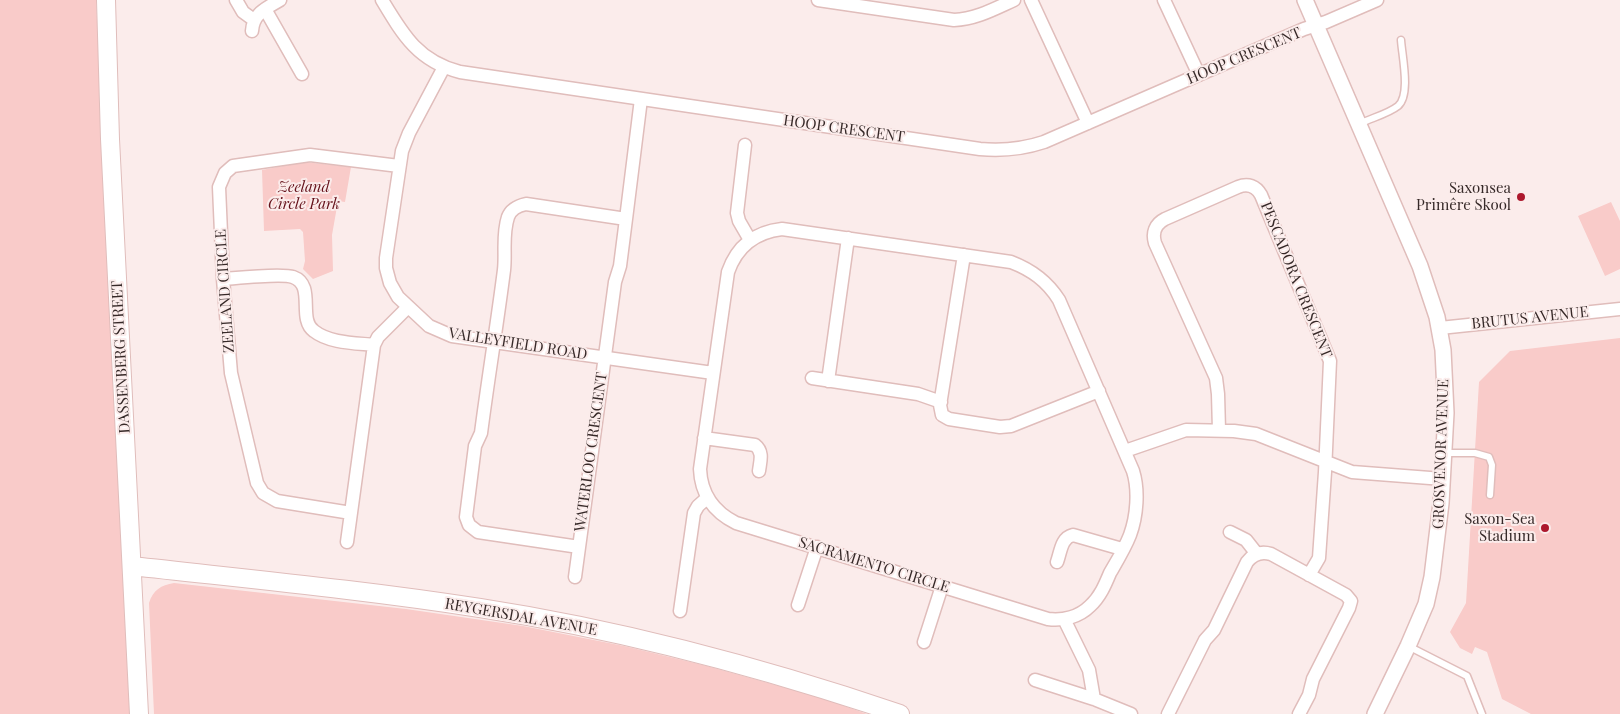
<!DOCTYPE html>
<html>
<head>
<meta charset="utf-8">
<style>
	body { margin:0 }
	canvas { display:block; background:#fbeceb }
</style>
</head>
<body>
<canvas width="1620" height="714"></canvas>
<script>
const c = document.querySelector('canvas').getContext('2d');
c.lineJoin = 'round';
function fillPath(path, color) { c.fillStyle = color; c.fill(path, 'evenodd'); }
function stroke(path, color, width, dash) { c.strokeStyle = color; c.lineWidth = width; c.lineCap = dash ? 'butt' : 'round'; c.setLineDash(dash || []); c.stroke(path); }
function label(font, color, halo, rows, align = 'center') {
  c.font = font + ' "Playfair Display",serif'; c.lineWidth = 4; c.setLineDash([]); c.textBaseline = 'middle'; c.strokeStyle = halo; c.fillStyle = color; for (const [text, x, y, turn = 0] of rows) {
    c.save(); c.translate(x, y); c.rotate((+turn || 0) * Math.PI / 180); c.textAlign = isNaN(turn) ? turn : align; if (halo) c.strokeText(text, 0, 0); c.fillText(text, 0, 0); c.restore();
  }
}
fillPath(new Path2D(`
	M0,0H96L130,714H0Z
	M304,162L351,167L345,202L338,201L332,235L333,271L313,279L303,269L305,261L303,232L300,229L264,231L262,170Z
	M1611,202L1620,221V269L1605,276L1578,216Z
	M1620,338V714H1531L1502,699L1487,652L1475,647L1472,654L1460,648L1450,632L1466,603L1479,382L1510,351Z
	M174,583L406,609L523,626L624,646L707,666L819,697L867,714H154L149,603C153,590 161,585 174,583Z`), '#f9cbc9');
const service = new Path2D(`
	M1359,124C1371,118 1388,114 1398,106C1411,95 1402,56 1401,40
	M1444,453H1475L1489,457L1492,465L1490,495
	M1408,646L1467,676L1482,714`);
const minor = new Path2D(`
	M236,0L243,12L254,20
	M382,0C403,35 418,61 460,72L980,149C1002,151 1023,149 1044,142L1304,29L1326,22L1377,0
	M818,0L954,20C976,19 994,9 1014,0
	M1031,0L1088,123
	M1164,0L1199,75
	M265,9L302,74
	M252,31C253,13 267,8 280,0
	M444,67L409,133L402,151L386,258V268L390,283L398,297L429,326L452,336L713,373
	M745,145L737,213L739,221L750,240
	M626,219L641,99
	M782,229L1011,262C1032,270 1047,281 1059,300L1133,471C1139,490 1137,516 1130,535C1125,548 1117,561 1110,573C1105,585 1100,597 1090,606C1079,617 1063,621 1048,619L736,523C714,512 701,494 700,469L728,272C737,246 756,232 782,229Z
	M964,255L940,405L942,415L949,419L1000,427L1011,426L1099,391
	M223,279C237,278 282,273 293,277C316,285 297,319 314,331C329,343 355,343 374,345
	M1440,328L1620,309
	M812,378L918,394L941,402
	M828,381L848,238
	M1219,430L1218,394L1216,378L1155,243C1152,233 1155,224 1165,219L1238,187C1248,183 1256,186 1261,195L1330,361L1325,472L1319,558L1309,575
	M704,438L755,445C764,452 760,462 759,471
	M1125,451L1186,430L1234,431L1256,434L1352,472L1443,479
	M351,513L277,501L263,493L257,483L231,373L223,279L219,187L225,173L233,166L310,155L399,166
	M1230,532L1246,540L1257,554
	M347,542L374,345L378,337L408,307
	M1057,562C1061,551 1061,538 1073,535L1122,549
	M575,577L615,282L620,266L626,219L526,204C517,206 511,209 508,217C502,235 506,253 504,270C497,325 488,379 481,433L475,446L466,517L469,525L478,532L579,547
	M798,605L817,547
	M680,611L694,513L698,506L707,498
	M1064,619L1089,670L1094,699
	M924,642L942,586
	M1035,680L1094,699L1131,714
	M1168,714L1205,640L1214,630L1247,562C1253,554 1261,551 1271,554L1346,595L1351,601L1349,608L1313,679L1309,695L1299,714`);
const tertiary = new Path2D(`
	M1305,0L1420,266L1437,317L1443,350L1446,413L1441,503L1432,577L1426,604L1408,646L1375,714`);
const secondary = new Path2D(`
	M106,0L110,139L139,714
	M132,566C248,579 365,590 480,608C623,630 764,668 900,714`);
stroke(service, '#e0bdbb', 9);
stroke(minor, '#e0bdbb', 15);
stroke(tertiary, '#e0bdbb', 18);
stroke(secondary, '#e0bdbb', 20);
stroke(service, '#fff', 6);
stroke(minor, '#fff', 12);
stroke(tertiary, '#fff', 15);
stroke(secondary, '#fff', 18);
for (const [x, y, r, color] of [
	[1521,197,5,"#ad182d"],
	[1545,528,5,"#ad182d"]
]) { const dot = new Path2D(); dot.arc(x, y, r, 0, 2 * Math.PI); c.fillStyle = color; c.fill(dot); stroke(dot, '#fbeceb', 2); }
label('15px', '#362928', '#fbeceb', [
	["HOOP CRESCENT",1244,56,-23],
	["HOOP CRESCENT",844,129,8],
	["PESCADORA CRESCENT",1296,280,68],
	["ZEELAND CIRCLE",225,291,-94],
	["BRUTUS AVENUE",1530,318,-6],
	["VALLEYFIELD ROAD",518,344,9],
	["DASSENBERG STREET",121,357,-93],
	["WATERLOO CRESCENT",591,452,-82],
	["GROSVENOR AVENUE",1441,454,-88],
	["SACRAMENTO CIRCLE",874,565,17],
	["REYGERSDAL AVENUE",521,617,10]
]);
label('italic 15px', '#641019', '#fbeceb', [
	["Zeeland",304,187],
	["Circle Park",304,204]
]);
label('15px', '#362928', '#fbeceb', [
	["Saxonsea",1511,188],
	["Primêre Skool",1511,205],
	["Saxon-Sea",1535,519],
	["Stadium",1535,536]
], 'right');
</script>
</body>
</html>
